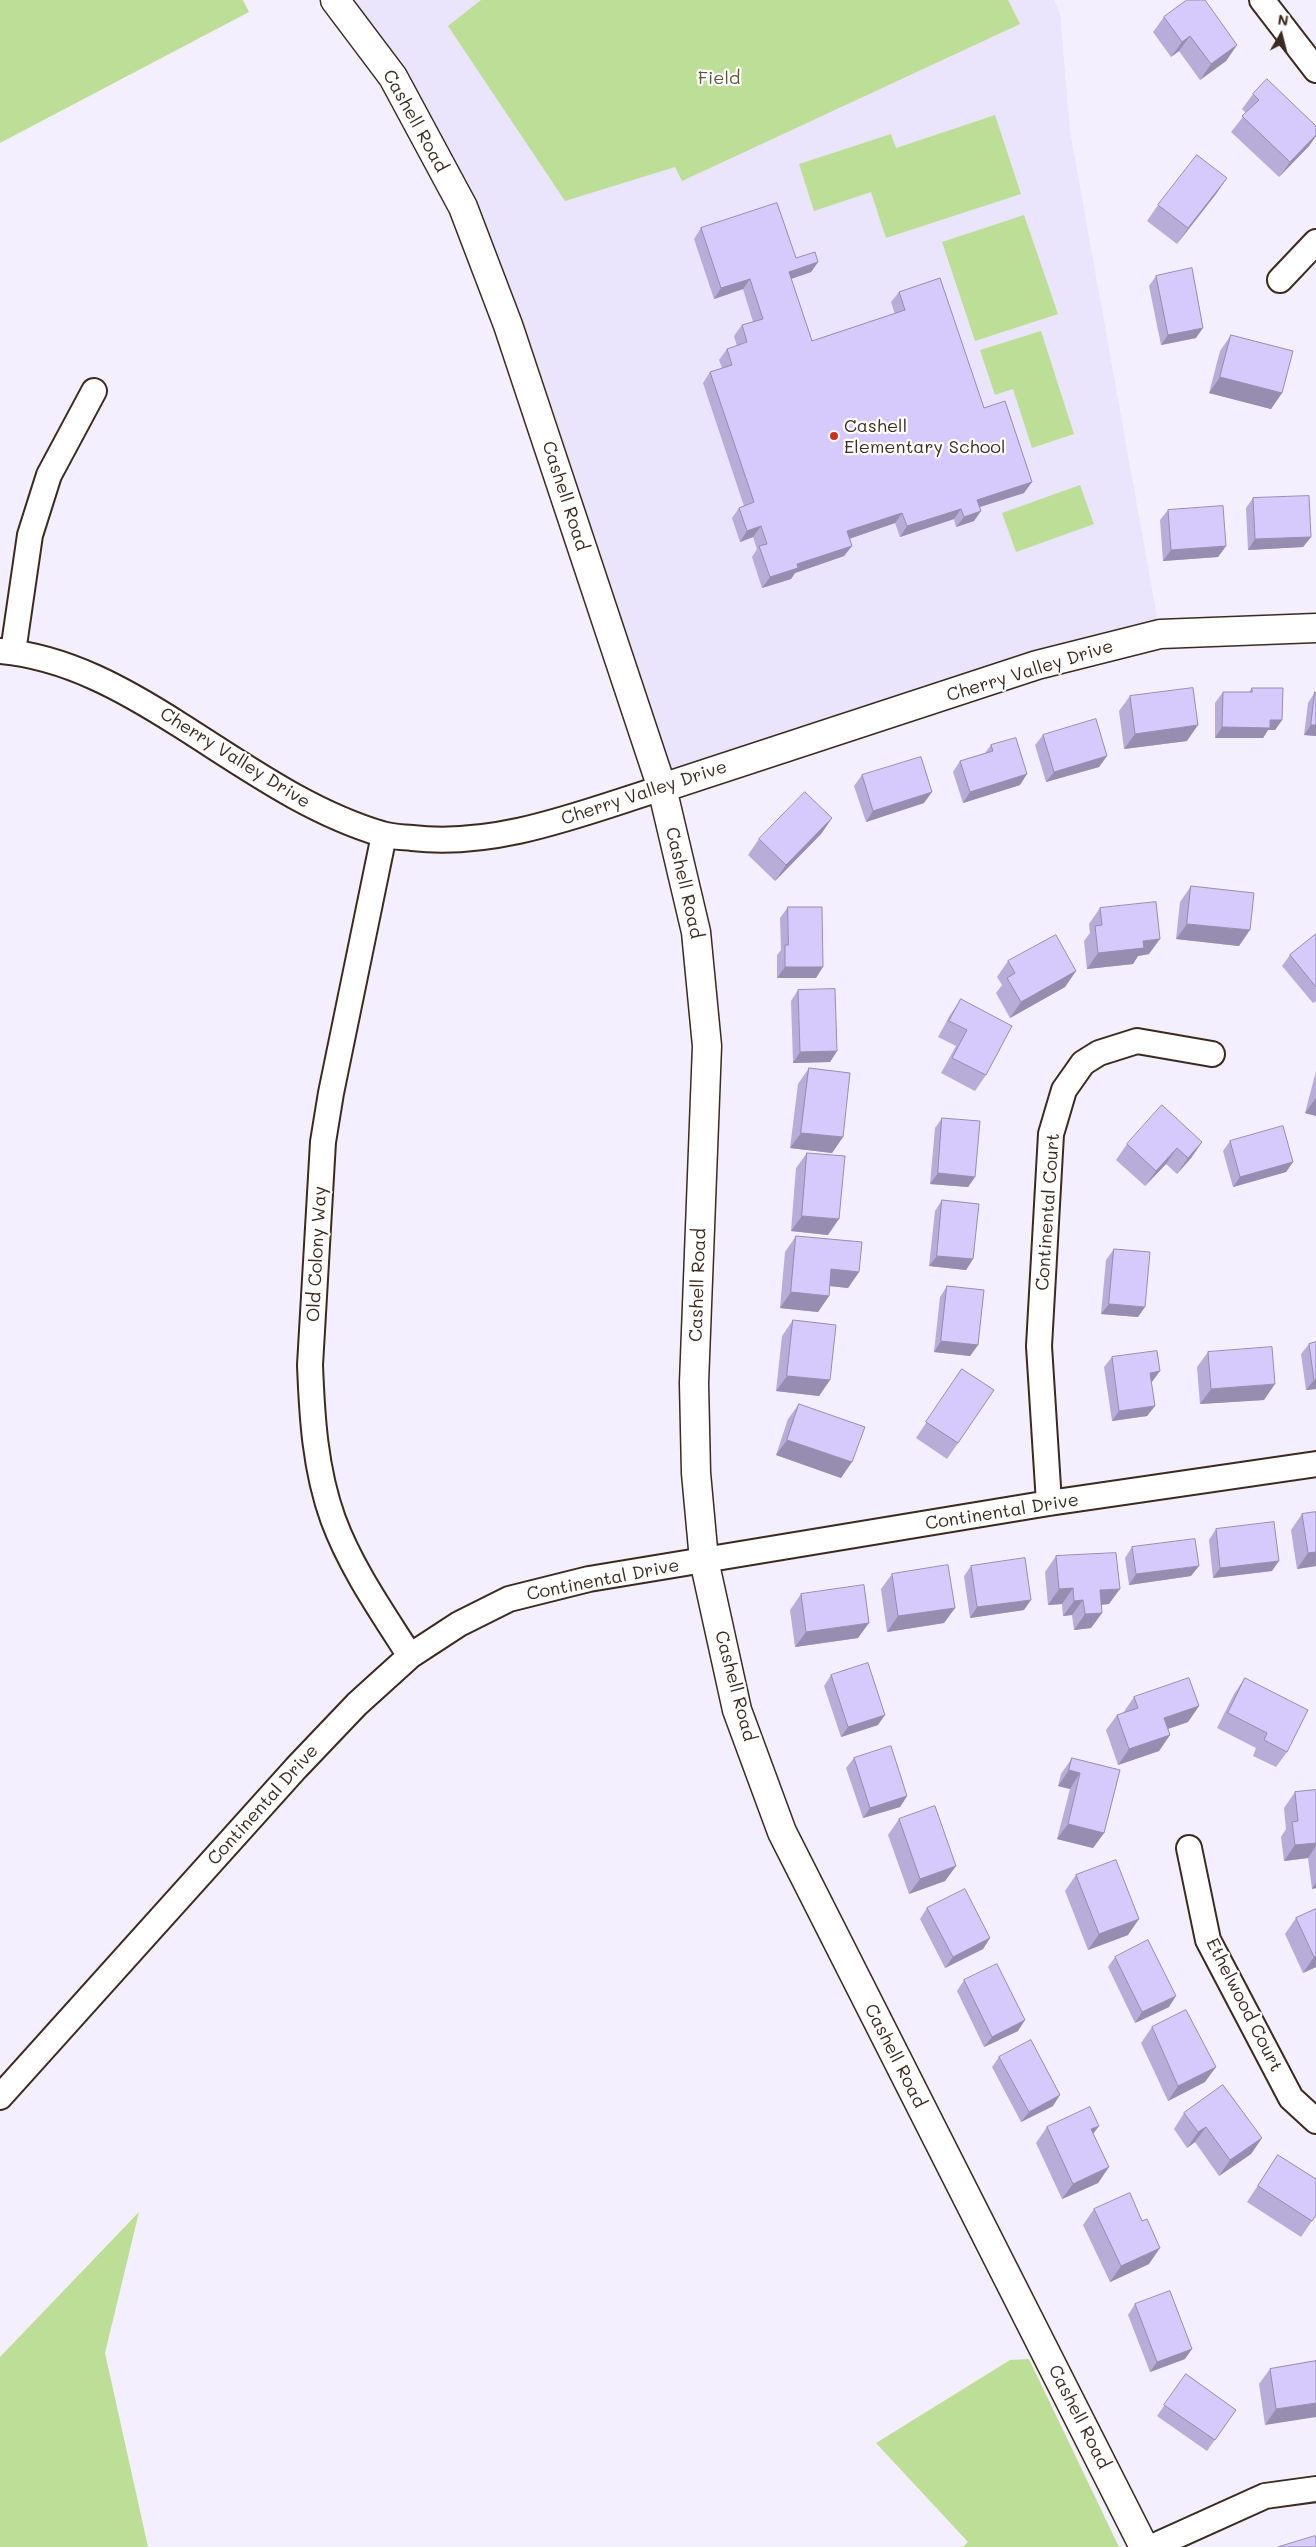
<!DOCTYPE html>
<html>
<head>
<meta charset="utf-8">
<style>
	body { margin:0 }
	#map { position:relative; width:1316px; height:2547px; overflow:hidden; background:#f3effe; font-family:Mali,sans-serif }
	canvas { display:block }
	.north { position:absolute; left:1256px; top:10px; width:50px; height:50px; -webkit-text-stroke:4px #fff; paint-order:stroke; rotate:8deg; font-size:14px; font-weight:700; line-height:20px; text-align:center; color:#3b2a1e }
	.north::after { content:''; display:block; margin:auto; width:18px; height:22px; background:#3b2a1e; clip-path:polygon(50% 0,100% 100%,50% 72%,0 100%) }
</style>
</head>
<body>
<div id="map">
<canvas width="1316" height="2547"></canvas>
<div class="north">N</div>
</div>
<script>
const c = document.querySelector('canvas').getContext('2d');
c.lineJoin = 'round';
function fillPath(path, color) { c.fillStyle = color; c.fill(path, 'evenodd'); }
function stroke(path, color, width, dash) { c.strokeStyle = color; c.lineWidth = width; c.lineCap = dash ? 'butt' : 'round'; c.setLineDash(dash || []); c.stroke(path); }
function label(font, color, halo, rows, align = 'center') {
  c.font = font + ' Mali,sans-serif'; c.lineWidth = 4.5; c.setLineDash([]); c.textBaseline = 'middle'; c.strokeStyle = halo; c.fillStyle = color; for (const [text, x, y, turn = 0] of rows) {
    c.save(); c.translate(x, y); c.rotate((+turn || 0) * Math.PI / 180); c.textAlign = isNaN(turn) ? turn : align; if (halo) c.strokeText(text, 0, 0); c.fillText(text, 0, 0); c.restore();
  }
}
fillPath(new Path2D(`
	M335,0H1054L1060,13L1070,131L1160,634L662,788L463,207Z`), '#eae4fd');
fillPath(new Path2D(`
	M0,0H243L249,12L0,143Z
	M481,0H1008L1020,24L682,181L675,167L565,201L448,26Z
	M995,115L1021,194L886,238L871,192L814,211L799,164L891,134L896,148Z
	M1024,215L1058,314L975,341L942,242Z
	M1041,331L1074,434L1032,448L1013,389L995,395L980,350Z
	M1080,485L1094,524L1016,552L1002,513Z
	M139,2212L105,2353L148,2547H0V2357Z
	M1029,2359L1119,2547H963L968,2542L876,2443L1010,2360Z`), '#bdde97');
const street = new Path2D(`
	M1262,0L1316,70
	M1280,280L1316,242
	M0,651C67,657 125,690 180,725C245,766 308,812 382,834C391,837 402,837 412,838C497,848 582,813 662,788
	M13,652L30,535L49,475L94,391
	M384,835L331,1093L323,1142L310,1365C312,1417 315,1469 333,1519C351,1568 382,1612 410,1656
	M1049,1503L1039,1346L1051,1134L1064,1090L1083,1063L1099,1053L1137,1041L1212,1054
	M1189,1848L1208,1940L1291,2098L1316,2121
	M0,2097L296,1768L357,1704L410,1656L459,1624L509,1599L589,1579L1049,1503L1316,1464
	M1152,2547L1265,2496L1316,2489`);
const secondary = new Path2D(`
	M335,0L393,77L463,207L508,325L662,788L696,932L707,1046L694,1383L696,1473L704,1560L737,1710L782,1832L1144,2547
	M662,788L1037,665L1160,634L1316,628`);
stroke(street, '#3b2a1e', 28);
stroke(secondary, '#3b2a1e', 31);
stroke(street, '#fff', 24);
stroke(secondary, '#fff', 28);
fillPath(new Path2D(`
	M1164,17L1237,45L1226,61L1200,80L1179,51L1171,57L1153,32Z
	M1253,94L1316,126V136L1309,146L1279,177L1231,132L1246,113L1242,109Z
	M1227,178L1216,194L1177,244L1147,221L1158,205Z
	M701,228L796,258L818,262L811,272L791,279L812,341L895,314L891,302L899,292L984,408L1024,493L980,507L974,521L956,527L954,519L900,537L895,523L849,539L844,556L795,573L791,579L762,588L752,557L757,549L753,537L740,542L732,518L739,508L744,506L703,383L710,372L722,368L719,360L727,349L737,346L734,336L742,325L753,322L743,289L714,299L694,239Z
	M1156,276L1196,338L1161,345L1149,286Z
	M1231,335L1282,393L1271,409L1209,393L1220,351Z
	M1253,498L1311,537L1303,547L1248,550L1246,508Z
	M1168,510L1226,546L1218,557L1163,561L1160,520Z
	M1252,688L1282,720L1275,730H1268L1263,738H1215V703L1223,692H1249Z
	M1315,692L1316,736L1304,735L1308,703Z
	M1130,696L1187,741L1124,749L1119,711Z
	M1043,735L1107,756L1099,767L1046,782L1035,745Z
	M991,745L1020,785L963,803L953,772L960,761L985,753Z
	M862,775L924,803L866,822L854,786Z
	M832,818L821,834L775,881L748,855L759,839Z
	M1191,886L1239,946L1176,939L1180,902Z
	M788,907L816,978H777V955L781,950L780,918Z
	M1100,908L1149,954L1138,956L1133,964L1087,969L1084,941L1090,933L1089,924Z
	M1316,934V1001L1313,1003L1282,966L1290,955Z
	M1008,961L1076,971L1065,987L1010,1018L996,993L1002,985L997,977Z
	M798,990L837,1051L830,1062L793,1063L791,1001Z
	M961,999L986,1075L975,1091L941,1073L956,1046L938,1037L950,1015Z
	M809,1068L843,1137L832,1153L790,1148L798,1084Z
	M1316,1071V1116L1305,1113Z
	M942,1118L975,1177L968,1187L930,1184L935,1128Z
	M1230,1141L1293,1162L1286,1172L1233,1187L1223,1151Z
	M1202,1142L1191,1158L1177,1174L1166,1164L1145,1186L1116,1160L1127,1144Z
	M807,1153L828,1235L791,1231L796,1168Z
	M942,1200L973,1259L966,1270L929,1266L935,1211Z
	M796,1236L859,1272L848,1288L830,1286L829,1296L818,1312L780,1308L785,1252Z
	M1114,1249L1138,1317L1101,1314L1106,1260Z
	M947,1286L978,1345L970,1356L934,1352L940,1297Z
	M793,1320L830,1380L819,1396L776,1391L782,1336Z
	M1316,1342V1389L1306,1390L1301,1354L1309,1344Z
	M1208,1352L1264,1400L1200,1404L1197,1367Z
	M1112,1357L1152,1382H1151L1155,1406L1147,1416L1112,1421L1104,1367Z
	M962,1369L958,1443L947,1459L916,1438Z
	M799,1404L841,1478L776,1455L788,1419Z
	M1316,1512V1566L1297,1569L1291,1530L1302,1514Z
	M1216,1529L1272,1571L1213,1578L1209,1540Z
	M1132,1547L1191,1576L1129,1585L1125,1558Z
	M1056,1556L1109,1604L1101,1605L1102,1613L1091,1628L1074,1630L1072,1615L1063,1616L1062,1604L1048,1605L1045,1572Z
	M971,1566L1024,1610L970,1618L964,1576Z
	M892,1574L955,1608L944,1623L887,1632L881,1589Z
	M801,1594L858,1638L795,1647L790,1610Z
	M831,1675L878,1725L841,1737L824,1686Z
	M1245,1678L1287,1752L1276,1767L1253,1756L1256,1748L1217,1728L1234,1694Z
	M1134,1697L1199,1706L1188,1722L1168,1729L1170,1735L1159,1751L1118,1765L1106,1730L1117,1715L1123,1713Z
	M854,1758L907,1796L900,1807L863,1818L846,1768Z
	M1072,1758L1120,1770L1104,1833L1093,1848L1057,1839L1070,1789L1058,1786L1061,1774Z
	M1316,1790V1888L1312,1889L1308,1858L1284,1861L1281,1837L1286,1829L1284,1808L1295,1792Z
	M899,1819L956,1866L945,1881L909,1894L888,1835Z
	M1076,1875L1128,1935L1088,1950L1065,1891Z
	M927,1908L990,1938L983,1949L945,1968L920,1919Z
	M1316,1909V1967L1303,1973L1285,1934L1296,1918Z
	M1115,1957L1169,2007L1135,2023L1108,1967Z
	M964,1980L1018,2031L984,2047L957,1991Z
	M1152,2027L1205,2082L1168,2101L1141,2043Z
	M999,2057L1053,2106L1021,2122L992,2067Z
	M1184,2113L1262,2138L1251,2154L1219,2176L1195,2142L1187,2148L1174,2129Z
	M1047,2127L1093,2134L1109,2167L1098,2183L1062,2199L1036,2143Z
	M1278,2155L1316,2215L1301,2237L1247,2202Z
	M1094,2209L1149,2264L1110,2282L1083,2225Z
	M1135,2304L1185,2359L1150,2372L1128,2315Z
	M1316,2361L1265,2425L1259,2384L1270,2369Z
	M1186,2374L1236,2410L1207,2451L1157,2416Z`), '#b8add8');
fillPath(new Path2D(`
	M1190,36L1179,51L1171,57L1182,42Z
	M1237,45L1226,61L1200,80L1211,64Z
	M1316,135V136L1309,146L1279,177L1290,162Z
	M1227,178L1216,194L1177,244L1188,228Z
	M818,262L811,272L782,282L789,272Z
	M750,279L743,289L714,299L721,288Z
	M1203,328L1196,338L1161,345L1168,335Z
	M1220,377L1282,393L1271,409L1209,393Z
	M1032,482L1024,493L970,510L977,500Z
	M961,509L954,519L900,537L907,526Z
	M981,511L974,521L956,527L964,517Z
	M902,513L895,523L840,542L847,531Z
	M761,526L753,537L740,542L747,531Z
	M1311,537L1303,547L1248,550L1255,539Z
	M852,546L844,556L795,573L791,579L762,588L770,577L797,564Z
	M1226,546L1218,557L1163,561L1171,550Z
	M1270,720H1282L1275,730H1268L1263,738H1215L1222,727Z
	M1198,725L1187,741L1124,749L1135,734Z
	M1311,725H1316V736L1304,735Z
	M1107,756L1099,767L1046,782L1054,772Z
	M1027,774L1020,785L963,803L970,792Z
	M932,792L924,803L866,822L873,811Z
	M832,818L821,834L775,881L786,865Z
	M1187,924L1250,930L1239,946L1176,939Z
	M1160,939L1149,954L1138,956L1133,964L1087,969L1098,953L1143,941Z
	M785,967H823L816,978H777Z
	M1076,971L1065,987L1010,1018L1021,1002Z
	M837,1051L830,1062L793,1063L800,1052Z
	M1316,1098V1116L1305,1113Z
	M801,1133L843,1137L832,1153L790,1148Z
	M1202,1142L1191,1158L1177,1174L1188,1158Z
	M1177,1148L1166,1164L1145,1186L1156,1171Z
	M1293,1162L1286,1172L1233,1187L1240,1177Z
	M938,1173L975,1177L968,1187L930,1184Z
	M802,1216L839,1219L828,1235L791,1231Z
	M937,1256L973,1259L966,1270L929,1266Z
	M831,1269L859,1272L848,1288L820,1285Z
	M791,1292L829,1296L818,1312L780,1308Z
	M1109,1304L1145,1307L1138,1317L1101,1314Z
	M941,1341L978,1345L970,1356L934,1352Z
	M1160,1371L1152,1382L1143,1383L1150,1373Z
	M787,1376L830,1380L819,1396L776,1391Z
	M1314,1380H1316V1389L1306,1390Z
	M1275,1384L1264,1400L1200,1404L1211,1389Z
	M1155,1406L1147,1416L1112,1421L1119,1411Z
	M787,1440L852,1462L841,1478L776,1455Z
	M1316,1552V1566L1297,1569L1308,1553Z
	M1279,1561L1272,1571L1213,1578L1220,1568Z
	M1199,1566L1191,1576L1129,1585L1136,1574Z
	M1073,1588L1062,1604L1048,1605L1059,1589Z
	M1120,1589L1109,1604L1089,1606L1100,1590Z
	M1031,1600L1024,1610L970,1618L977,1607Z
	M1083,1600L1072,1615L1063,1616L1074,1601Z
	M955,1608L944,1623L887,1632L898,1616Z
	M1102,1613L1091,1628L1074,1630L1085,1614Z
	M869,1623L858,1638L795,1647L806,1632Z
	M1199,1706L1188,1722L1153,1734L1164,1718Z
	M885,1715L878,1725L841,1737L848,1727Z
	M1170,1735L1159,1751L1118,1765L1129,1749Z
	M1069,1770L1080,1773L1070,1789L1058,1786Z
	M907,1796L900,1807L863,1818L870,1808Z
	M1068,1824L1104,1833L1093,1848L1057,1839Z
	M1316,1843V1846L1308,1858L1284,1861L1295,1845Z
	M956,1866L945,1881L909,1894L920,1879Z
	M1316,1882V1888L1312,1889Z
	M1139,1919L1128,1935L1088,1950L1099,1934Z
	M990,1938L983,1949L945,1968L953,1957Z
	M1316,1956V1967L1303,1973L1314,1957Z
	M1176,1996L1169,2007L1135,2023L1142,2012Z
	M1025,2020L1018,2031L984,2047L992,2037Z
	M1216,2067L1205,2082L1168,2101L1178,2086Z
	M1060,2095L1053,2106L1021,2122L1029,2112Z
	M1099,2126L1088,2141L1091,2129Z
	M1206,2127L1195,2142L1187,2148L1198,2132Z
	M1262,2138L1251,2154L1219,2176L1230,2160Z
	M1109,2167L1098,2183L1062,2199L1073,2184Z
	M1160,2248L1149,2264L1110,2282L1121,2266Z
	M1192,2349L1185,2359L1150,2372L1157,2362Z
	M1316,2403V2417L1265,2425L1276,2409Z`), '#968db0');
const building = new Path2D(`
	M1187,0H1205L1237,45L1211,64L1190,36L1182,42L1164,17Z
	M1267,79L1316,126V135L1290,162L1242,116L1259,100L1253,94Z
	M1197,155L1227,178L1188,228L1158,205Z
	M777,203L796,258L815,252L818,262L789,272L812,341L905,310L899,292L940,278L984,408L1005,401L1032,482L977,500L981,511L964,517L961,509L907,526L902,513L847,531L852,546L797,564L798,568L770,577L759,546L767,544L761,526L747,531L739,508L754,502L710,372L732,365L727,349L747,342L742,325L763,319L750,279L721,288L701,228Z
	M1192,268L1203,328L1168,335L1156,276Z
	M1231,335L1293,351L1282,393L1220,377Z
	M1309,496L1311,537L1255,539L1253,498Z
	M1223,506L1226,546L1171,550L1168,510Z
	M1193,688L1198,725L1135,734L1130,696Z
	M1252,688H1283L1282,720H1270V728L1222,727L1223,692H1252Z
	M1315,692L1316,693V725H1311Z
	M1096,719L1107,756L1054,772L1043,735Z
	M1016,738L1027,774L970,792L960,761L993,751L991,745Z
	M921,757L932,792L873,811L862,775Z
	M805,792L832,818L786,865L759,839Z
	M1191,886L1254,893L1250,930L1187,924Z
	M1156,902L1160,939L1143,941L1144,948L1098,953L1095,926L1102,925L1100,908Z
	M788,907H822L823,967H785V945H788Z
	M1316,934V987L1290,955Z
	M1056,935L1076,971L1021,1002L1007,978L1015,973L1008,961Z
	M835,989L837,1051L800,1052L798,990Z
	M961,999L1012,1026L986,1075L952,1058L967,1030L949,1021Z
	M809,1068L850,1073L843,1137L801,1133Z
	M1162,1105L1202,1142L1188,1158L1177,1148L1156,1171L1127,1144Z
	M942,1118L980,1121L975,1177L938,1173Z
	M1283,1126L1293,1162L1240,1177L1230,1141Z
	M807,1153L845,1156L839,1219L802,1216Z
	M942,1200L979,1204L973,1259L937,1256Z
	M796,1236L862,1242L859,1272L831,1269L829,1296L791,1292Z
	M1114,1249L1150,1252L1145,1307L1109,1304Z
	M947,1286L984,1290L978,1345L941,1341Z
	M793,1320L836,1325L830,1380L787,1376Z
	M1316,1342V1380H1314L1309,1344Z
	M1272,1347L1275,1384L1211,1389L1208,1352Z
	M1157,1351L1160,1371L1150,1373L1155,1406L1119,1411L1112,1357Z
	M962,1369L994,1390L958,1443L926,1422Z
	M799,1404L865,1427L852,1462L787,1440Z
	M1316,1512V1552L1308,1553L1302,1514Z
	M1274,1522L1279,1561L1220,1568L1216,1529Z
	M1195,1539L1199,1566L1136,1574L1132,1547Z
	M1116,1553L1120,1589L1100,1590L1102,1613L1085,1614L1083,1600L1074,1601L1073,1588L1059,1589L1056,1556Z
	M1025,1558L1031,1600L977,1607L971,1566Z
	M948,1565L955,1608L898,1616L892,1574Z
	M864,1585L869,1623L806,1632L801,1594Z
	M868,1663L885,1715L848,1727L831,1675Z
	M1189,1678L1199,1706L1164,1718L1170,1735L1129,1749L1117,1715L1138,1708L1134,1697Z
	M1245,1678L1308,1710L1287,1752L1264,1740L1267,1733L1228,1713Z
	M891,1746L907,1796L870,1808L854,1758Z
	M1072,1758L1120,1770L1104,1833L1068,1824L1080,1773L1069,1770Z
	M1316,1790V1843L1295,1845L1292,1822L1298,1821L1295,1792Z
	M935,1806L956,1866L920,1879L899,1819Z
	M1116,1860L1139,1919L1099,1934L1076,1875Z
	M965,1889L990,1938L953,1957L927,1908Z
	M1316,1909V1956L1314,1957L1296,1918Z
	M1148,1940L1176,1996L1142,2012L1115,1957Z
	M997,1964L1025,2020L992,2037L964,1980Z
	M1186,2010L1216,2067L1178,2086L1152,2027Z
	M1031,2040L1060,2095L1029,2112L999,2057Z
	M1223,2085L1262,2138L1230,2160L1206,2127L1198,2132L1184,2113Z
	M1090,2107L1099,2126L1091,2129L1109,2167L1073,2184L1047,2127Z
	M1278,2155L1316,2179V2215L1312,2221L1258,2186Z
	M1130,2193L1142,2221L1147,2219L1160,2248L1121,2266L1094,2209Z
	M1170,2291L1192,2349L1157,2362L1135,2304Z
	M1316,2361V2403L1276,2409L1270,2369Z
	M1186,2374L1236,2410L1215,2440L1164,2405Z
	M1315,2536L1316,2540V2547H1278Z`);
fillPath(building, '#d6c9fb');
stroke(building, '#968db0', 1);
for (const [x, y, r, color] of [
	[834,436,5,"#c8321e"]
]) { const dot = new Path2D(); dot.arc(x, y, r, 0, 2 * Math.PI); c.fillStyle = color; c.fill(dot); stroke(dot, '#fff', 2); }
label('18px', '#5c573c', '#fff', [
	["Field",719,78]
]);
label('18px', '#3b2a1e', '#fff', [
	["Cashell Road",415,121,61],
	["Cashell Road",565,496,72],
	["Cherry Valley Drive",1030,671,-17],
	["Cherry Valley Drive",235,758,32],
	["Cherry Valley Drive",644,793,-18],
	["Cashell Road",684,883,77],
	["Continental Court",1048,1212,-86],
	["Old Colony Way",317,1254,-87],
	["Cashell Road",698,1285,-88],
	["Continental Drive",1002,1512,-9],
	["Continental Drive",603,1580,-11],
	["Cashell Road",735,1686,75],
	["Continental Drive",263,1805,-48],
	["Ethelwood Court",1244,2005,63],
	["Cashell Road",895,2056,63],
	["Cashell Road",1079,2417,63]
]);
label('18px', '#3b2a1e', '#fff', [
	["Cashell",844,426],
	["Elementary School",844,447]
], 'left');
</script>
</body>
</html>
